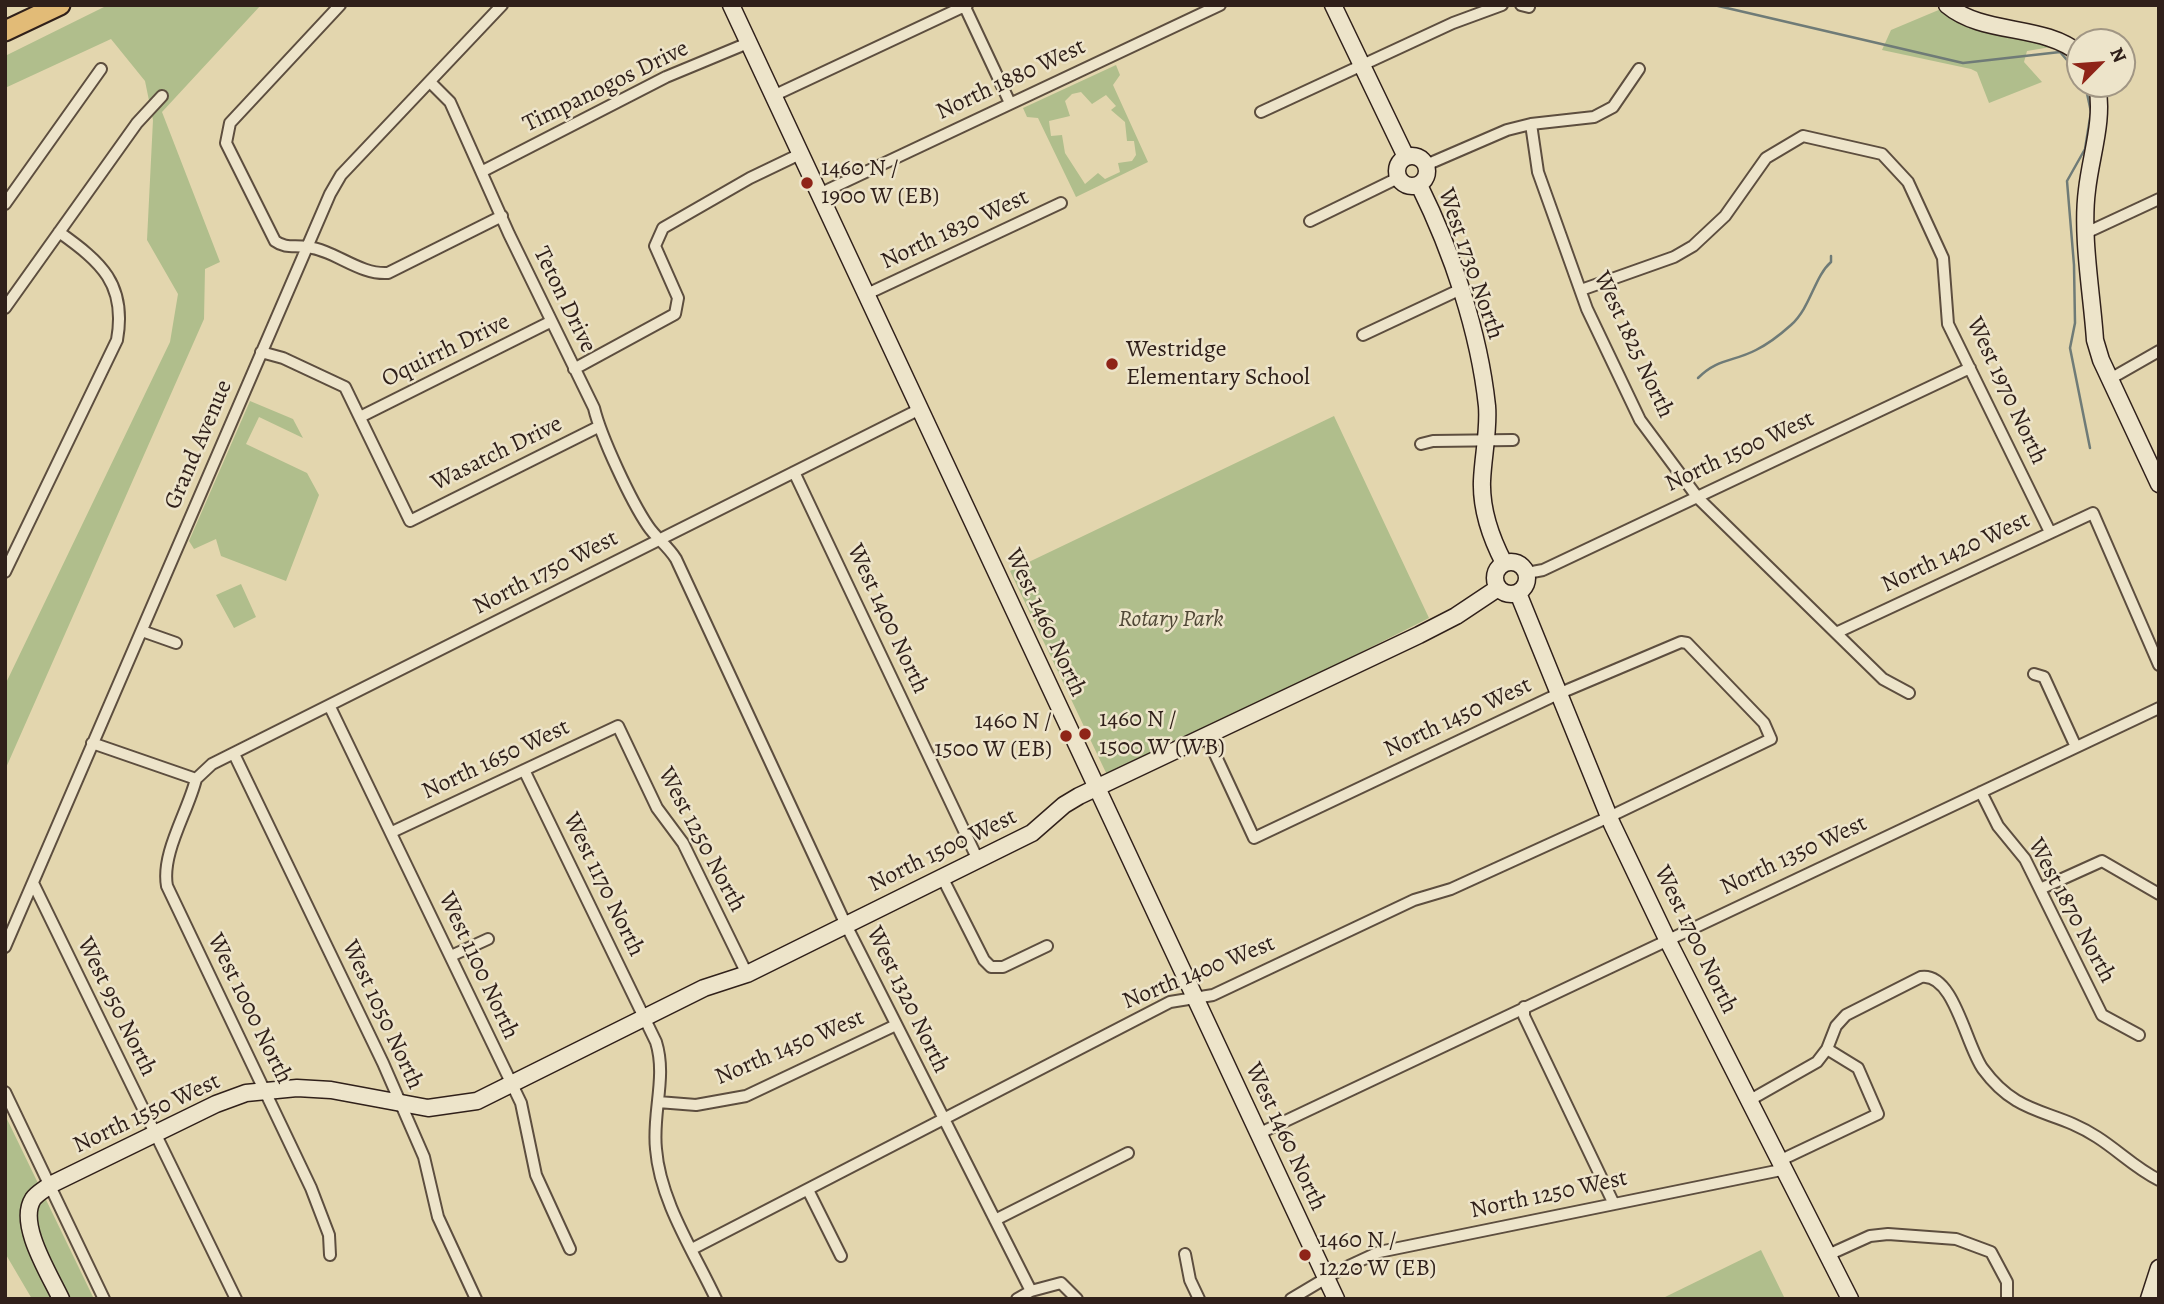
<!DOCTYPE html>
<html>
<head>
<meta charset="utf-8">
<style>
	body { margin:0 }
	#map { position:relative; width:2164px; height:1304px; overflow:hidden; background:#e3d6ae; font-family:Alegreya,serif }
	canvas { display:block }
	.frame { position:absolute; inset:0; border:7px solid #30201a; pointer-events:none }
	.north { position:absolute; left:2066px; top:28px; width:70px; height:70px; box-sizing:border-box; background:#ede4ca; border:2px solid #a19684; border-radius:50%; rotate:65deg; font-size:19px; font-weight:700; line-height:28px; text-align:center; color:#30201a }
	.north::after { content:''; display:block; margin:auto; width:24px; height:32px; background:#8f2418; clip-path:polygon(50% 0,100% 100%,50% 72%,0 100%) }
</style>
</head>
<body>
<div id="map">
<canvas width="2164" height="1304"></canvas>
<div class="frame"></div>
<div class="north">N</div>
</div>
<script>
const c = document.querySelector('canvas').getContext('2d');
c.lineJoin = 'round';
function fillPath(path, color) { c.fillStyle = color; c.fill(path, 'evenodd'); }
function stroke(path, color, width, dash) { c.strokeStyle = color; c.lineWidth = width; c.lineCap = dash ? 'butt' : 'round'; c.setLineDash(dash || []); c.stroke(path); }
function label(font, color, halo, rows, align = 'center') {
  c.font = font + ' Alegreya,serif'; c.lineWidth = 5; c.setLineDash([]); c.textBaseline = 'middle'; c.strokeStyle = halo; c.fillStyle = color; for (const [text, x, y, turn = 0] of rows) {
    c.save(); c.translate(x, y); c.rotate((+turn || 0) * Math.PI / 180); c.textAlign = isNaN(turn) ? turn : align; if (halo) c.strokeText(text, 0, 0); c.fillText(text, 0, 0); c.restore();
  }
}
fillPath(new Path2D(`
	M108,5H261L162,112L220,262L205,269L204,319L5,770V685L170,342L178,294L147,240L153,120L145,81L111,39L5,88V56Z
	M1941,9L2051,47L2027,51L2024,62L2042,82L1989,103L1977,72L1971,69L1882,50L1891,30Z
	M1116,65L1120,75L1113,85L1148,162L1076,197L1038,118L1027,117L1023,108ZM1081,92L1092,104L1106,95L1116,106L1111,110L1125,122L1127,141H1134L1136,155L1132,161L1118,163L1120,172L1105,179L1098,173L1085,184L1065,153L1062,135L1051,136L1049,121L1070,116L1065,101L1072,94Z
	M250,401L293,419L303,438L259,417L246,444L307,473L319,495L286,581L221,556L216,539L194,549L189,541Z
	M1334,416L1429,618L1109,779L1010,571Z
	M241,584L256,617L234,628L216,595Z
	M5,1115L94,1299H32L5,1253Z
	M1761,1250L1785,1299H1661Z`), '#b0be8c');
stroke(new Path2D(`
	M1714,5L1963,63L2060,52L2080,75
	M2085,84L2091,112L2085,149L2067,181L2074,265L2075,323L2070,348L2090,448
	M1698,378C1718,358 1733,362 1756,350C1768,344 1781,334 1791,325C1811,307 1814,277 1831,262V256`), '#6f7b77', 2.5);
const street = new Path2D(`
	M340,5L230,123L226,143L275,241C286,249 294,245 307,247C335,250 359,275 388,273L502,216
	M964,5L1010,103
	M1521,5L1529,7
	M430,82L450,102L509,234L594,408C601,437 631,501 648,526C656,538 668,546 676,559L846,925L1031,1291
	M773,96L967,5
	M1261,112L1453,23L1502,5
	M1531,124L1538,172L1587,309L1640,420L1698,498L1883,679L1909,693
	M1426,165L1507,130L1531,124L1594,117L1613,107L1639,69
	M483,171L666,77L748,43
	M819,194L1220,5
	M5,204L101,69
	M1310,221L1398,178
	M2088,232L2159,199
	M1581,290L1674,257L1693,246L1725,216L1766,158L1803,136L1882,154L1908,182L1943,258L1948,324L2050,532
	M867,294L1061,203
	M5,308L137,123L162,96
	M1363,335L1459,290
	M261,352L283,358L345,387L410,521L598,427
	M574,369L675,314L678,298L655,246L663,228L750,178L800,154
	M2110,379L2159,351
	M360,417L550,322
	M1421,444L1433,441L1513,440
	M794,472L978,860
	M5,572L117,340C127,284 101,262 59,232
	M1527,573L1543,570L1970,368
	M142,631L176,643
	M1838,632L2093,513L2159,665
	M2034,674L2044,677L2076,747
	M330,707L521,1103L536,1175L570,1249
	M92,743L196,779
	M234,754L383,1063L424,1157L438,1217L476,1299
	M524,770L656,1042C667,1077 652,1113 656,1149C660,1201 694,1252 716,1299
	M196,779L212,764L920,409
	M196,779C188,812 161,853 167,886L311,1188L329,1235L330,1255
	M1981,792L1998,826L2025,859L2102,1015L2139,1035
	M392,832L618,726L657,808L683,843L747,974
	M942,877L984,960L991,967H1003L1047,946
	M34,885L236,1299
	M2040,889L2102,861L2159,894
	M5,947L330,194L341,175L502,5
	M451,956L488,939
	M1524,1007V1016L1613,1202
	M5,1092L104,1299
	M1750,1100L1817,1062L1827,1049L1836,1026L1846,1015L1921,977C1954,972 1966,1046 1983,1069C2019,1118 2053,1108 2097,1137C2119,1151 2135,1168 2159,1180
	M658,1102L696,1105L746,1096L896,1025
	M1258,1134L2159,708
	M1781,1160L1878,1114L1858,1068L1827,1049
	M808,1190L841,1256
	M995,1220L1128,1153
	M692,1249L1170,1002L1213,995L1414,900L1451,889L1609,817L1771,739L1764,723L1687,643L1681,642L1558,694L1254,838L1207,737
	M1185,1254L1190,1280L1199,1299
	M1828,1255L1870,1236L1888,1234L1956,1239L1991,1252L2007,1282V1299
	M1017,1299L1031,1291L1061,1283L1077,1299
	M1291,1299L1338,1271L1379,1252L1786,1169`);
const secondary = new Path2D(`
	M731,5L1336,1299
	M1333,5L1406,157
	M1947,5C1984,36 2043,23 2080,54
	M2097,84C2104,121 2091,154 2087,190C2081,236 2092,294 2095,340L2101,360L2159,484
	M1397 171a15 15 0 1 1 30 0a15 15 0 1 1-30 0Z
	M1419,185C1452,252 1479,331 1487,406C1489,430 1483,456 1482,481C1481,509 1491,538 1504,563
	M1495 578a16 16 0 1 1 32 0a16 16 0 1 1-32 0Z
	M1518,593L1612,824L1667,939L1850,1299
	M61,1299C50,1275 17,1224 33,1199C36,1194 45,1189 50,1185L216,1104L246,1093L297,1088L331,1090L428,1108L477,1101L704,988L747,974L1032,833L1064,805L1079,796L1419,635L1456,616L1498,588
	M2149,1299L2159,1268`);
const highway = new Path2D(`
	M5,31L60,5`);
stroke(street, '#5d4e3f', 14);
stroke(secondary, '#30201a', 19);
stroke(highway, '#30201a', 23);
stroke(street, '#ede4ca', 10);
stroke(secondary, '#ede4ca', 16);
stroke(highway, '#e2bb77', 19);
for (const [x, y, r, color] of [
	[807,183,7,"#8f2418"],
	[1112,364,7,"#8f2418"],
	[1085,734,7,"#8f2418"],
	[1066,736,7,"#8f2418"],
	[1305,1255,7,"#8f2418"]
]) { const dot = new Path2D(); dot.arc(x, y, r, 0, 2 * Math.PI); c.fillStyle = color; c.fill(dot); stroke(dot, '#ede4ca', 2.5); }
label('24px', '#30201a', '#ede4ca', [
	["North 1880 West",1011,80,-25],
	["Timpanogos Drive",606,87,-26],
	["North 1830 West",955,230,-25],
	["West 1730 North",1470,264,71],
	["Teton Drive",564,300,64],
	["West 1825 North",1633,345,65],
	["Oquirrh Drive",446,351,-26],
	["West 1970 North",2006,391,65],
	["Grand Avenue",199,445,-67],
	["North 1500 West",1740,452,-25],
	["Wasatch Drive",497,454,-26],
	["North 1420 West",1956,553,-25],
	["North 1750 West",546,573,-27],
	["West 1400 North",887,619,65],
	["West 1460 North",1045,623,65],
	["North 1450 West",1458,718,-25],
	["North 1650 West",496,760,-25],
	["West 1250 North",701,840,62],
	["North 1500 West",943,851,-26],
	["North 1350 West",1794,856,-25],
	["West 1170 North",603,885,64],
	["West 1870 North",2071,911,62],
	["West 1700 North",1695,940,64],
	["West 1100 North",478,966,65],
	["North 1400 West",1199,973,-22],
	["West 1320 North",907,1000,64],
	["West 950 North",116,1007,64],
	["West 1000 North",249,1009,64],
	["West 1050 North",382,1015,65],
	["North 1450 West",790,1048,-23],
	["North 1550 West",147,1114,-25],
	["West 1460 North",1285,1137,65],
	["North 1250 West",1549,1195,-12]
]);
label('24px', '#30201a', '#ede4ca', [
	["1460 N /",821,169],
	["1900 W (EB)",821,197],
	["Westridge",1126,350],
	["Elementary School",1126,378],
	["1460 N /",1099,720],
	["1500 W (WB)",1099,748],
	["1460 N /",1052,722,"right"],
	["1500 W (EB)",1052,750,"right"],
	["1460 N /",1319,1241],
	["1220 W (EB)",1319,1269]
], 'left');
label('italic 24px', '#504836', '#ede4ca', [
	["Rotary Park",1171,620]
]);
</script>
</body>
</html>
